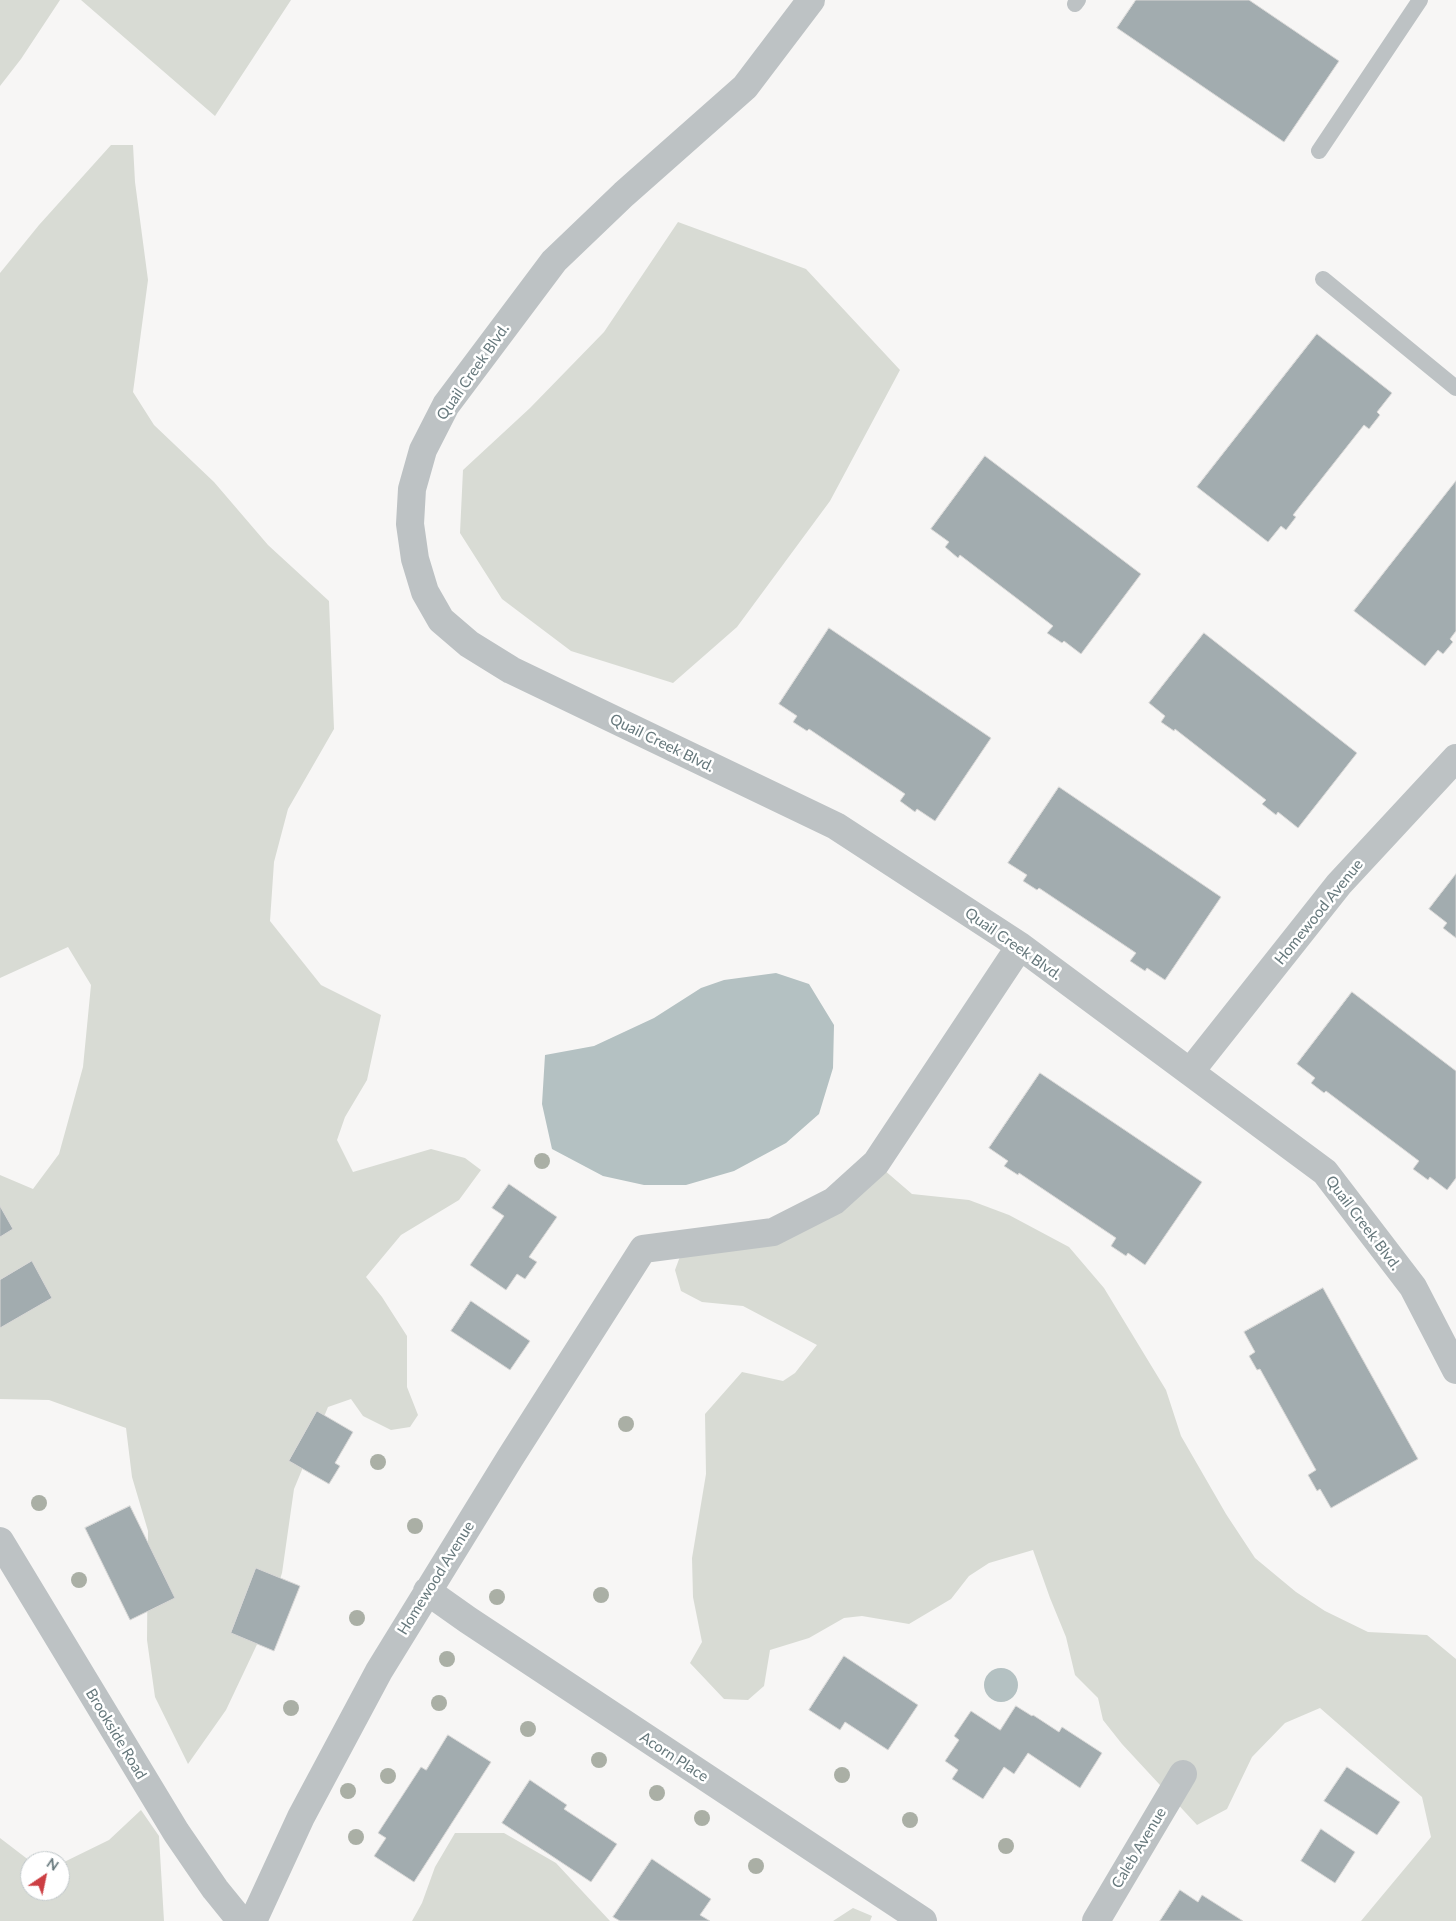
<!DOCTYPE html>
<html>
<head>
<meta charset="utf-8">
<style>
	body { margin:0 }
	#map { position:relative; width:1456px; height:1921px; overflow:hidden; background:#f7f6f5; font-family:Lato,sans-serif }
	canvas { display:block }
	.north { position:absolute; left:20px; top:1851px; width:50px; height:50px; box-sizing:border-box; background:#fff; border:1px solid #c2c9cb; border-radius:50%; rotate:34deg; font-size:14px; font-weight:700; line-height:20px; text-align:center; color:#66787c }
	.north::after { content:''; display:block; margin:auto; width:18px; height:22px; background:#cc3f43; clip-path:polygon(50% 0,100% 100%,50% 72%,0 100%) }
</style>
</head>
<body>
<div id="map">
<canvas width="1456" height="1921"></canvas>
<div class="north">N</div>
</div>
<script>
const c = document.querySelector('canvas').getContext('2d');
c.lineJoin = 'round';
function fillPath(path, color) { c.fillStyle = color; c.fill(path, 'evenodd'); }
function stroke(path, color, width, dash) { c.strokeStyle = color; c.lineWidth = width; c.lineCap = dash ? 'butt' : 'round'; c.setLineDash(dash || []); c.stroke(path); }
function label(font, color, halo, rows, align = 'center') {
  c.font = font + ' Lato,sans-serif'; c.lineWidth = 5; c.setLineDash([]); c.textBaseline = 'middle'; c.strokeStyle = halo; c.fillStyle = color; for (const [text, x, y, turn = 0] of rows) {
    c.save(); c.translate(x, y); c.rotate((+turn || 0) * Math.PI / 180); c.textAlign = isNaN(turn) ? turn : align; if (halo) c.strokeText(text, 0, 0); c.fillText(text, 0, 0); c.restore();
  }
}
fillPath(new Path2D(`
	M0,0H60L21,59L0,86Z
	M81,0H291L215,116Z
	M111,145H133L135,182L148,280L133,392L154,425L214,482L268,545L329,601L334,729L288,809L274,862L270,921L321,985L381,1015L367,1080L345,1117L337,1140L353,1172L431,1149L465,1158L481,1170L459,1200L401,1235L366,1277L382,1297L407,1336V1387L418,1415L410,1427L391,1430L363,1416L351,1399L328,1407L294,1489L282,1573L261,1636L226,1710L188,1764L155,1697L147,1640L148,1531L132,1477L126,1428L49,1400L0,1399V1175L33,1189L59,1154L83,1067L91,985L68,947L0,978V273L39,225Z
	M678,222L806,269L900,370L830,501L737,627L673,683L571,651L502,599L460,533L463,470L530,408L604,332Z
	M876,1163L912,1194L969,1200L1009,1215L1069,1247L1104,1288L1166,1390L1181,1436L1226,1514L1255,1558L1296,1592L1325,1611L1368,1632L1427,1635L1456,1659V1921H1361L1431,1837L1422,1797L1320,1708L1285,1723L1252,1757L1227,1809L1197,1825L1122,1744L1103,1720L1098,1698L1075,1675L1066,1637L1050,1598L1033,1550L989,1563L969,1576L951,1599L909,1624L862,1616L844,1618L809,1638L770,1650L764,1686L748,1700L724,1699L690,1663L702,1642L693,1597L692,1558L706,1474L705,1414L742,1372L783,1381L795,1373L817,1345L743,1306L702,1302L681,1291L675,1270L685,1243L773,1232Z
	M141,1810L159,1836L164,1921H0V1838L30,1861V1891H60V1864L109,1840Z
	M455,1833H504L556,1863L610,1921H412L422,1903L435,1867Z
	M853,1908L872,1916L870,1921H833Z`), '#d8dbd4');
fillPath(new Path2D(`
	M776,973L809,984L834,1025L833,1068L819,1114L786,1143L734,1171L686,1185H644L603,1176L552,1149L542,1104L545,1055L594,1046L654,1018L701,988L724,980Z
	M984 1685a17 17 0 1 1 34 0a17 17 0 1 1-34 0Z`), '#b4c1c2');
const building = new Path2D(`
	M1136,0H1249L1339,61L1284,142L1117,28Z
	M1317,334L1392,393L1377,412L1380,415L1369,429L1364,425L1293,515L1296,517L1286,530L1281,526L1268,542L1197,487Z
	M985,456L1141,574L1081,654L1064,641L1062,643L1047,633L1053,626L960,555L958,558L945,547L949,542L931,529Z
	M1456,481V631L1450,639L1453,642L1443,654L1438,650L1425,666L1354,611Z
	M829,628L991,738L935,821L917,809L915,812L900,801L905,794L809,729L807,731L793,722L797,716L779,704Z
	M1204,633L1357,753L1298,828L1278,812L1276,815L1262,804L1266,800L1175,729L1174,731L1161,722L1165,716L1149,703Z
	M1059,787L1221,897L1165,980L1147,968L1145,971L1130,961L1136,953L1039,888L1037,890L1023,881L1027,875L1008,863Z
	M1456,874V938L1443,928L1447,923L1429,909Z
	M1352,992L1456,1071V1178L1447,1190L1430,1177L1428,1180L1413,1169L1419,1161L1326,1091L1324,1093L1311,1083L1315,1078L1297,1064Z
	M1040,1073L1202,1182L1145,1265L1128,1253L1126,1256L1111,1246L1116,1238L1019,1173L1018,1175L1004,1166L1008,1161L989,1148Z
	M509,1184L557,1217L529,1257L537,1262L525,1279L517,1274L506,1290L470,1265L504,1216L492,1208Z
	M0,1206L13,1229L0,1237Z
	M32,1261L52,1298L0,1328V1280Z
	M1323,1288L1418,1459L1331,1508L1320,1489L1317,1491L1308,1475L1316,1470L1260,1369L1257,1370L1249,1356L1255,1352L1244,1332Z
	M471,1301L530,1341L510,1370L451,1331Z
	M317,1411L353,1432L335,1463L340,1466L329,1484L289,1461Z
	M130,1506L175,1598L130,1620L85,1528Z
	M256,1568L300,1586L274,1651L231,1633Z
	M844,1656L918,1705L888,1750L845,1722L840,1730L809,1710Z
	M1016,1706L1032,1716L1033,1715L1059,1732L1062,1727L1102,1753L1080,1788L1028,1753L1014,1774L1004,1767L983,1799L952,1779L958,1770L945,1761L959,1740L954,1736L971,1711L1000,1730Z
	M448,1735L491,1762L414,1882L374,1856L386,1838L378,1833L421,1767L426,1770Z
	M1347,1767L1400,1802L1377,1835L1324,1801Z
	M530,1780L567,1805L564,1809L617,1844L591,1882L502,1823Z
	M1321,1829L1355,1852L1335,1883L1301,1861Z
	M652,1859L711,1899L700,1915L710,1921H620L613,1917Z
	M1180,1890L1198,1902L1202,1895L1243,1921H1160Z`);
fillPath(building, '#a2acaf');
stroke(building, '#d9d8d7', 1);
stroke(new Path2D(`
	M1075,4L1078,0
	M1319,151L1420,0
	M1323,279L1456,388`), '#bdc2c4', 16);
stroke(new Path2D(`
	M811,0L745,87L624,194L554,261L446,405L423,450L412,489L410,524L415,559L425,592L441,620L469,644L511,670L836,826L1020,946L1190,1072L1325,1172L1413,1287L1456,1370
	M1190,1072L1339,884L1456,758
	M0,1541L176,1832L215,1889L241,1921
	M427,1591L468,1620L923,1921
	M253,1921L301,1817L379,1671L510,1458L643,1249L773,1232L834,1201L876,1163L1020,946
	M1096,1921L1183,1774`), '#bdc2c4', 28);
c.fillStyle = '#aaafa5';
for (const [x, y] of [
	[542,1161],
	[626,1424],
	[378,1462],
	[39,1503],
	[415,1526],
	[79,1580],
	[601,1595],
	[497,1597],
	[357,1618],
	[447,1659],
	[439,1703],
	[291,1708],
	[528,1729],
	[599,1760],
	[842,1775],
	[388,1776],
	[348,1791],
	[657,1793],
	[702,1818],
	[910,1820],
	[356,1837],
	[1006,1846],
	[756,1866]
]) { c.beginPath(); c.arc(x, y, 8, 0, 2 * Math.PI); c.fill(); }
label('15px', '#66787c', '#fff', [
	["Quail Creek Blvd.",473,372,-55],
	["Quail Creek Blvd.",662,743,26],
	["Homewood Avenue",1319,912,-51],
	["Quail Creek Blvd.",1013,944,35],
	["Quail Creek Blvd.",1363,1223,53],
	["Homewood Avenue",436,1578,-58],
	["Brookside Road",116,1734,59],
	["Acorn Place",674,1757,33],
	["Caleb Avenue",1139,1848,-59]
]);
</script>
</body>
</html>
